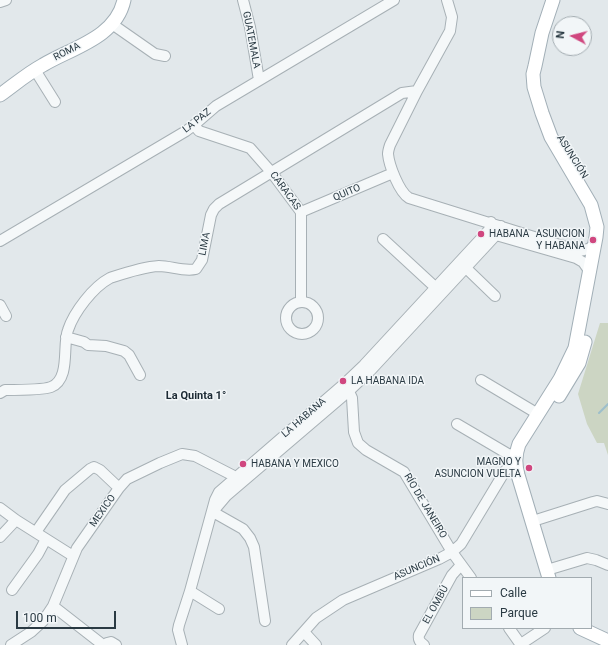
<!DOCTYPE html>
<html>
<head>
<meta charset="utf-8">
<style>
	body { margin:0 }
	#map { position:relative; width:608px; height:645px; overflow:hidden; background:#e2e8eb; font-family:Roboto,sans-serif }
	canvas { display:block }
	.legend { position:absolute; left:462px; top:577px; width:130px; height:52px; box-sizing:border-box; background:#f2f6f8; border:1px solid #a2abb0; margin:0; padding:5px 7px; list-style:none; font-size:12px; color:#2a3a43 }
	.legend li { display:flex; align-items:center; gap:8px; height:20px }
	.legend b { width:20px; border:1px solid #a2abb0 }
	.north { position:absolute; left:552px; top:16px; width:40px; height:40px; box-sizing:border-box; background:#f2f6f8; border:1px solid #a2abb0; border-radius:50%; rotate:277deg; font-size:11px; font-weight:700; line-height:16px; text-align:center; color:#2a3a43 }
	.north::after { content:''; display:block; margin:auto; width:14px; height:18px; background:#d0477f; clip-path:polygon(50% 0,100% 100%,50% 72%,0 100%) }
	.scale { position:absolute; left:16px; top:611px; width:100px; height:18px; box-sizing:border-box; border:2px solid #2a3a43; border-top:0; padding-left:5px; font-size:12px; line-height:14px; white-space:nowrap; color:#2a3a43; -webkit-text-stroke:3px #f2f6f8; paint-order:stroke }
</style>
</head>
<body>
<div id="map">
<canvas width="608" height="645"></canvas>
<ul class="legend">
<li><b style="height:5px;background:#fff"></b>Calle</li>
<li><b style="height:11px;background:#ccd5c3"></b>Parque</li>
</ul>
<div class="north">N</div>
<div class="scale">100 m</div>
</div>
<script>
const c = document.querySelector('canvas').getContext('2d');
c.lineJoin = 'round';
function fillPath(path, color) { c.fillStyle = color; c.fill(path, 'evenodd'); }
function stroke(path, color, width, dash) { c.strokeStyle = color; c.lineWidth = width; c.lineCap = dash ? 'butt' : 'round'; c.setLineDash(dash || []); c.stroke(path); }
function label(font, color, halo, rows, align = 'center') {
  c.font = font + ' Roboto,sans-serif'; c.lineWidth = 3; c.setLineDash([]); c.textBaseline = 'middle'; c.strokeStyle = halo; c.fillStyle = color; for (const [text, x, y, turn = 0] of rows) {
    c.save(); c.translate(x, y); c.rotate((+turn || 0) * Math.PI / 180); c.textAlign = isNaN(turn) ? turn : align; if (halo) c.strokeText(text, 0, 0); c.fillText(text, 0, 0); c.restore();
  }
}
fillPath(new Path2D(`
	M600,323H608V455L604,443H597L587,424L578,394Z`), '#ccd5c3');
stroke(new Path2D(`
	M599,413L608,404`), '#9dbfcb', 2);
const minor = new Path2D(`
	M243,0L250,27L259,80
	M447,0L452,17L450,31L417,91L390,145C389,148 388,151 388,154C389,165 399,192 409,198L579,251L588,249L595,245
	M0,2L6,0
	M112,24L155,54L165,56
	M35,70L55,102
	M194,125L199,131L250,148L272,173L301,212V302
	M301,212L393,173
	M491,232L496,235L576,258L583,262L590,272
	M383,239L435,287
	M0,241L186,131L194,125L216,106L394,0
	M466,268L495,296
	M286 318a16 16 0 1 1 32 0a16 16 0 1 1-32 0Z
	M0,305L6,316
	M66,337L84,342L88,345L106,346L124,351L129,355L140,375
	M481,380L538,414
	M347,387L352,398L354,432L358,443L366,450L404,472L452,552L471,578
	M0,393L5,390C16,390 43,390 51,387C71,379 62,345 68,330C74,312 93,287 110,278C125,273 142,267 159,266C171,266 184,272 196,269L202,260L211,215L214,209L219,204L402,93L417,91
	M457,424L508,454L515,455
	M0,508L16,520L73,556
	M215,509L226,496L349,391L370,371L496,235L501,226
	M213,512L243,529L250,538L254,547L265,621
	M533,521L593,502L597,501L608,504
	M36,532L65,490L90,469L94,467L100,470L119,488
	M0,537L16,520
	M547,570L587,558L596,560L608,565
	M12,590L38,554L46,539
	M190,591L219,609
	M53,606L103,645
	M509,628L521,645
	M304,632L316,645
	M521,644L545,628
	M11,645L31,632L43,621L53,606L77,548L119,488L127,479L160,463L182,454L195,456L232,475L239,483
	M105,645L107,643L111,642L116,645
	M182,645L178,630L179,625L190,591L215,500L219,492L344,384L364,365L489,230L491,222
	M292,645L316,618L343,600L439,559L452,552L461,544L505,471L515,461
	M424,645C420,642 418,640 419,635L452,575L461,565`);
const major = new Path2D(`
	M0,95C14,85 28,73 43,65C71,48 116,38 124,0
	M559,396L579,363L585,342
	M549,578L518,475C515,464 515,456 519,444L560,379L575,348L596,237L597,227L591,205L551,137L542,113L534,87L533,74L535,66L542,33L553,0
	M580,628L608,641`);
stroke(minor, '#a7b0b5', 12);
stroke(major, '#a2afb7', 15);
stroke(minor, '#f5f8f9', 10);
stroke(major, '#fff', 13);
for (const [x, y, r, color] of [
	[481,234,4,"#d0477f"],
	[593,240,4,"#d0477f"],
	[343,381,4,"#d0477f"],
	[243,464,4,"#d0477f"],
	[529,468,4,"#d0477f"]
]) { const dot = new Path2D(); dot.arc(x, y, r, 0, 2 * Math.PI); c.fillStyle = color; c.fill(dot); stroke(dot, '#f2f6f8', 1.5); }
label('10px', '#2a3a43', '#f2f6f8', [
	["GUATEMALA",251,40,79],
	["ROMA",67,52,-27],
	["LA PAZ",197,121,-38],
	["ASUNCIÓN",572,157,58],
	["CARACAS",285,191,54],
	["QUITO",347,193,-23],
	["LIMA",205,244,-79],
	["LA HABANA",304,418,-41],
	["RÍO DE JANEIRO",425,506,59],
	["MEXICO",103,511,-55],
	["ASUNCIÓN",417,568,-23],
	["EL OMBÚ",436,605,-61]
]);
label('10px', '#2a3a43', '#f2f6f8', [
	["HABANA",489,234],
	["ASUNCION",585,234,"right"],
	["Y HABANA",585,246,"right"],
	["LA HABANA IDA",351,381],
	["MAGNO Y",521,462,"right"],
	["ASUNCION VUELTA",521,474,"right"],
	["HABANA Y MEXICO",251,464]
], 'left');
label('bold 11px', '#1c2a34', '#f2f6f8', [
	["La Quinta 1°",196,396]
]);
</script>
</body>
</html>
